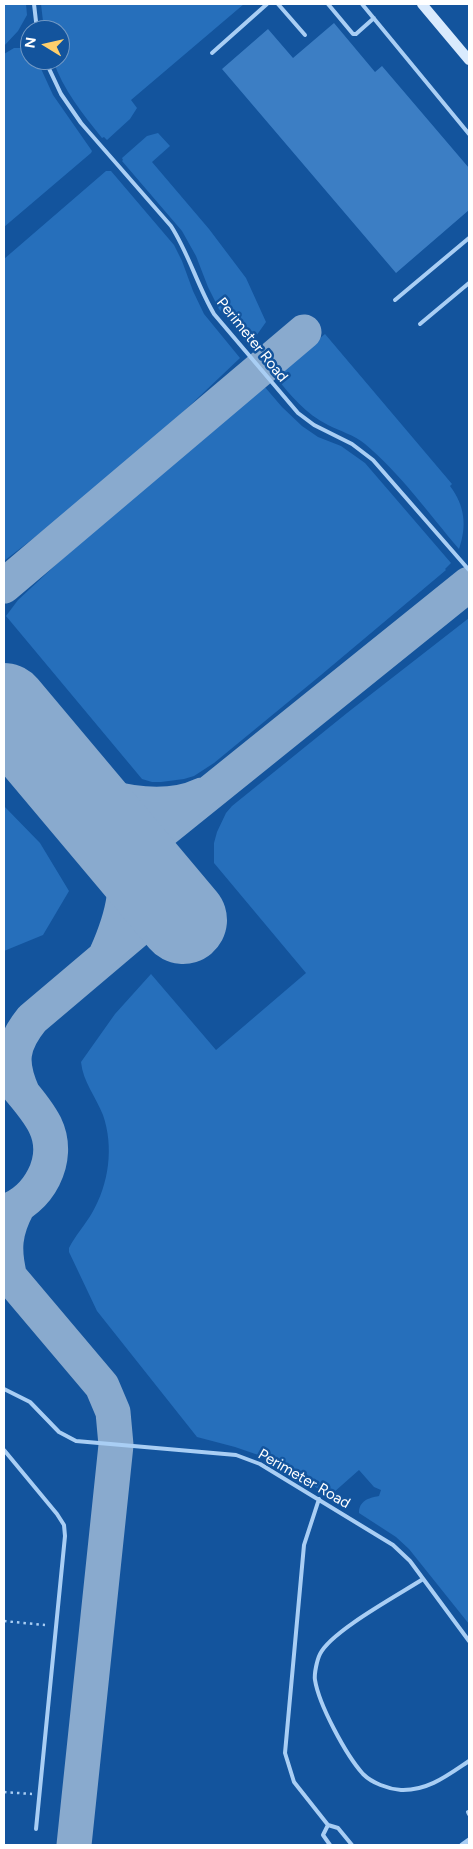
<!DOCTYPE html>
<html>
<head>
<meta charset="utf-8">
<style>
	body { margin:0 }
	#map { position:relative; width:473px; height:1849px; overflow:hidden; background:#13549d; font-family:Figtree,sans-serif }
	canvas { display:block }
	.frame { position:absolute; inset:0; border:5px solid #fff; pointer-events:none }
	.north { position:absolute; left:20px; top:20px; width:50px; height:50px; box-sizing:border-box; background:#13549d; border:1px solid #7198c4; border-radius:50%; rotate:279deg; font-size:14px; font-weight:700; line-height:20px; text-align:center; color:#fff }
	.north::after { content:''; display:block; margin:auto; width:18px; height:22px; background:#ffcf6c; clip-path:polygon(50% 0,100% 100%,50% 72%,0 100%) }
</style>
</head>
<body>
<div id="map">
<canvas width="473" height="1849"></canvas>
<div class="frame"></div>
<div class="north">N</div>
</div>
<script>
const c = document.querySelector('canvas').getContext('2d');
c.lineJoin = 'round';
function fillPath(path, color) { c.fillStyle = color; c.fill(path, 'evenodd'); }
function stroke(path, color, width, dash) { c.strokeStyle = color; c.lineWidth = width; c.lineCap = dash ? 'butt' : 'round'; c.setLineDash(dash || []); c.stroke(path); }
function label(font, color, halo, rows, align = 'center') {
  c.font = font + ' Figtree,sans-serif'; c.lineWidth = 5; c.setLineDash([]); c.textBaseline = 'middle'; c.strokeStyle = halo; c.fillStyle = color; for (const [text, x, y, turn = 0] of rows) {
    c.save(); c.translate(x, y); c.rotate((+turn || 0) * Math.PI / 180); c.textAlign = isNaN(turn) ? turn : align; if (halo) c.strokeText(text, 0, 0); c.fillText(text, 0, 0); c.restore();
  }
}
fillPath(new Path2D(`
	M4,4H26L27,15L18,31L4,46Z
	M41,4H244L131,100L137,108L130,119L107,140L104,137L102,138C83,114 63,90 53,60H60V30H44Z
	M14,48H21L30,52V60H37L53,95L92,151L91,153L4,227V54Z
	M158,133L170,146L152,162L209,229L246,278L266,322L249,346L219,309L208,287L196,256L182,231L122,161L123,160L122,158L147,136Z
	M106,171H111L174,245L182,261L193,291L204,314L240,358L162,432L79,503L4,561V259Z
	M325,334L452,484L450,486C465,506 467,526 459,549C430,515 399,472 365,444C354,435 340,431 328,425C306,414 290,395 275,376Z
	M264,386L282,407L302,426L318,437L341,446L365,463L451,563L445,569L446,570L321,675L214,763L194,776L184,779L161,782H152L142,779L6,616L18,600L90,533Z
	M469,618V1624L409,1549L396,1537L359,1513C359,1501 368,1498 379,1496L381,1490L374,1487L359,1470L333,1493L334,1496L345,1504H343L270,1459L235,1447L197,1437L97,1311L69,1252V1248C75,1236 85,1225 92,1213C109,1184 114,1147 103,1115C96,1097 83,1082 81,1062L115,1014L151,974L216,1050L306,973L214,863V843L217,832L226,813L232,806L347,713Z
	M4,806L40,843L69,891L43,935L4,951Z`), '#266fbb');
stroke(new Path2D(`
	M4,586L304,332
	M4,735L18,740L41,751
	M64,779C101,801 162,814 202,795
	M130,857L469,584
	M106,955C123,917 134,879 115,839
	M23,1094C9,1063 11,1045 32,1019L169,903
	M4,1212C38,1201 62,1160 45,1125C36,1107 21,1092 8,1076
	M4,1270L102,1386L113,1412L116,1445L74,1845
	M10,1278C3,1250 4,1232 18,1206`), '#89aace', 35);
stroke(new Path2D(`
	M4,707L183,920`), '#89aace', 88);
fillPath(new Path2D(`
	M334,23L375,72L382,66L469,168V210L396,273L222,69L268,29L293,58Z`), '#3c7ec4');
stroke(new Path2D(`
	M4,1512H5
	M4,1621L45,1625
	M4,1792L32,1794`), '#a9cef4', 2.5, [2.5, 4]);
stroke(new Path2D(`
	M34,4L37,30
	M278,4L305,35
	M328,4L353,34H356L374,18
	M362,4L469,134
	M212,53L267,4
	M45,60L61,94L81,123L171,226C189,254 197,285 214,314L298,413L314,425L352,444L373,460L469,570
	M395,300L469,238
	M420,324L469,283
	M4,1389L30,1402L59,1432L76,1441L236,1455L260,1464L393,1545L410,1561L469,1641
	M4,1450L57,1514L64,1525L65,1536L36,1829
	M319,1499L304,1545L285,1753L294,1782L328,1825L338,1828L352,1845
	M423,1579C400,1594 331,1631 320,1654C317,1660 314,1674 315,1680C319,1705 346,1755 363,1774C372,1783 388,1789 401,1790C428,1791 448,1775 469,1761
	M468,1812L469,1814
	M328,1825L323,1835L330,1845`), '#a9cef4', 4);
stroke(new Path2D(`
	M462,1845L469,1840`), '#a9cef4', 5);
stroke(new Path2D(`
	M422,4L469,60`), '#d9eafd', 10);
label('15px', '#fff', '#13549d', [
	["Perimeter Road",252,340,51],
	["Perimeter Road",304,1479,30]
]);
</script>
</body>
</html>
